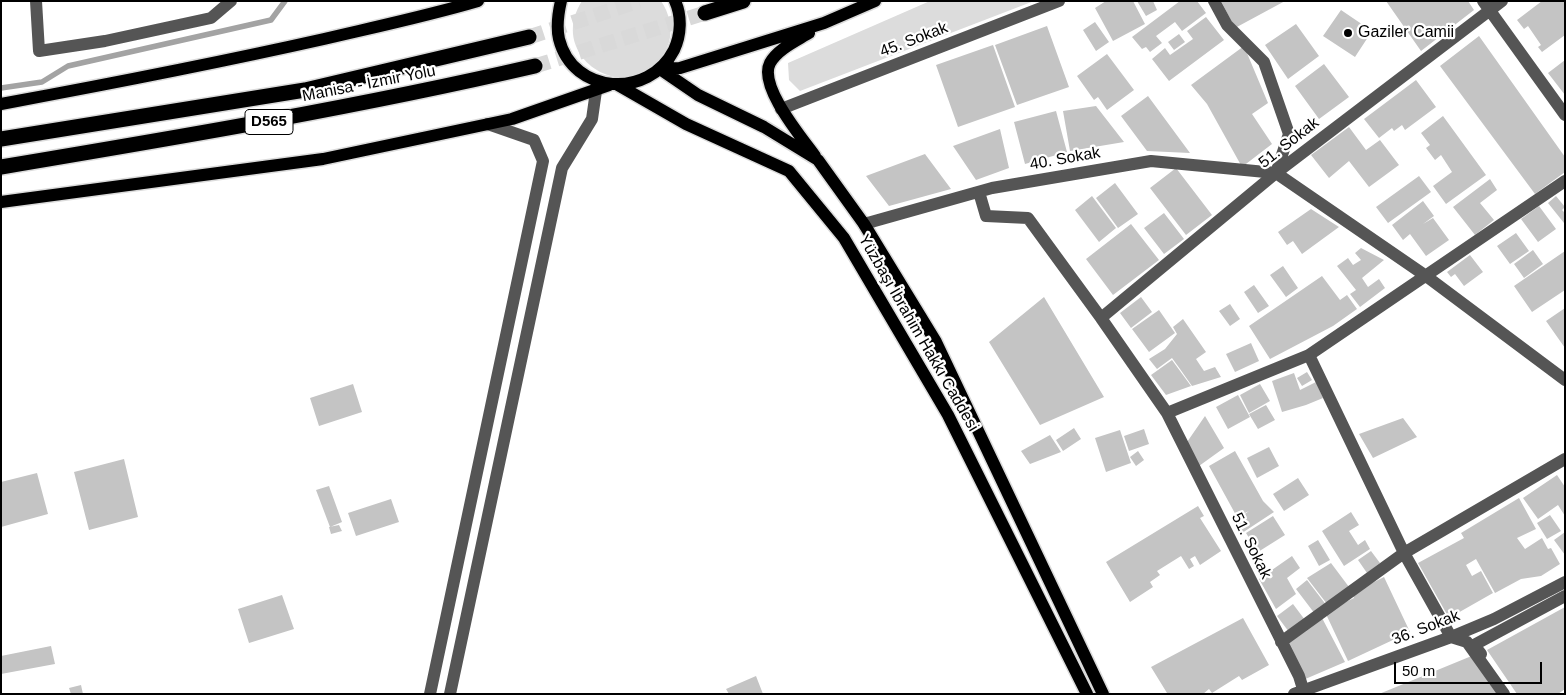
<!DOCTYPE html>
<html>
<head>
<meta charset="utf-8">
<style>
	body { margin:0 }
	#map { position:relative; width:1566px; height:695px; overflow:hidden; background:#fff; font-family:Arial,sans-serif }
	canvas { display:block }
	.frame { position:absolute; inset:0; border:2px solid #000; pointer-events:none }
	.scale { position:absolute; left:1394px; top:662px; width:148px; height:22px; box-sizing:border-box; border:2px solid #000; border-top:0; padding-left:6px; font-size:15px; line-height:18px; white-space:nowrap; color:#000; -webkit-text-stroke:4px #fff; paint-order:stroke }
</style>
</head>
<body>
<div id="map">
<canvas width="1566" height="695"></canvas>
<div class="frame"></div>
<div class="scale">50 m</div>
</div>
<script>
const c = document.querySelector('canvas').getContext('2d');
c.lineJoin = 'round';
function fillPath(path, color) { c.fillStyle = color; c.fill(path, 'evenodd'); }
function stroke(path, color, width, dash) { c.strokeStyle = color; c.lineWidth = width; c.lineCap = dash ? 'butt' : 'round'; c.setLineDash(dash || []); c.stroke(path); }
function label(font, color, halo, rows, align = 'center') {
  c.font = font + ' Arial,sans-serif'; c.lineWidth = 4.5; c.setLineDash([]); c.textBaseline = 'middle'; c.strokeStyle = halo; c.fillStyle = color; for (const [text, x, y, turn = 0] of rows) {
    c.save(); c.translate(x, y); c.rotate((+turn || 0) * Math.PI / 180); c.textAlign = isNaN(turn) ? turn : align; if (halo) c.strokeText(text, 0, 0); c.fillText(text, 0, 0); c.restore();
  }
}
fillPath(new Path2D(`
	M582,1H661C669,12 673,29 669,42C645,115 542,64 582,1Z
	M930,1H1034L800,91L789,80L788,63Z`), '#dcdcdc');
stroke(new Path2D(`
	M1,88L42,82L68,66L271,20L285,1`), '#a3a3a3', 5.5);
fillPath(new Path2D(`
	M1106,1H1133L1145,24L1113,41L1095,8Z
	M1137,1H1153L1157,10L1146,16Z
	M1180,1H1197L1206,13L1182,31L1175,22L1156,36L1162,43L1150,52L1146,47L1142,49L1132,37Z
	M1221,1H1285L1235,28Z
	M1386,1H1468L1474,10L1421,51Z
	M1542,1H1565V35L1542,52L1538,47L1541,45L1528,26L1524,29L1517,20Z
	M1341,10L1372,31L1355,57L1323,36Z
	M1206,17L1224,40L1169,81L1152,59L1165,48L1170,55L1193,39L1187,31Z
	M1095,22L1109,42L1096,51L1083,30Z
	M1296,24L1319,56L1288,79L1265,45Z
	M1047,26L1069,87L1017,105L995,45Z
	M1179,34L1185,42L1174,50L1168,42Z
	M1479,36L1565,157V172L1535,194L1440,66Z
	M993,45L1015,107L958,127L936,65Z
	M1244,46L1268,103L1252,114L1272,144L1242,167L1207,104L1191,85Z
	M1107,54L1134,90L1107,110L1098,97L1094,100L1077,76Z
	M1565,60V95L1548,73Z
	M1324,64L1349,97L1319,119L1295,86Z
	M1416,80L1436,107L1405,130L1402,125L1394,131L1392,128L1379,138L1364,119Z
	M1148,96L1190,153L1147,151L1121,116Z
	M1096,106L1124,142L1070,151L1063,111Z
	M1056,111L1067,152L1025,164L1014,122Z
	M1443,116L1486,175L1446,204L1433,186L1452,172L1441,155L1435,160L1426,148L1430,145L1421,133Z
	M1349,127L1366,150L1380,140L1399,165L1369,187L1349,161L1329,178L1311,155Z
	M1000,129L1009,168L976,180L953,146Z
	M925,154L951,189L889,206L866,176Z
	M1176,168L1212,215L1186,235L1150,188Z
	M1419,176L1431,192L1388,223L1376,207Z
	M1490,179L1497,190L1480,203L1494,220L1475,235L1453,207Z
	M1115,183L1138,214L1118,228L1096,198Z
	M1092,196L1116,228L1099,242L1075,210Z
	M1556,196L1565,207L1562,210L1565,213L1564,223L1548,203Z
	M1423,201L1434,216L1423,224L1433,218L1449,240L1426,256L1410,234L1403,240L1392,225Z
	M1539,206L1556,229L1538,242L1521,219Z
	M1311,209L1339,227L1302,254L1293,241L1287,245L1278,232Z
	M1164,213L1184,239L1164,254L1144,228Z
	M1131,224L1159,260L1113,295L1086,259Z
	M1516,233L1529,251L1510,264L1497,246Z
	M1361,248L1384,260L1362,278L1368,287L1379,279L1385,288L1360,307L1350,294L1356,290L1337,266L1348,258L1353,265L1361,260L1355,253Z
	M1533,250L1543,264L1524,278L1514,264Z
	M1565,251V290L1532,312L1514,286Z
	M1470,255L1483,272L1464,286L1455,274L1451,277L1447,272Z
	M1283,266L1298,288L1286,297L1270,275Z
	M1322,276L1340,300L1347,295L1357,309L1333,326L1270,359L1249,326Z
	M1254,285L1269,306L1258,313L1244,292Z
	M1044,297L1104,397L1040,425L989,342Z
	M1141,297L1152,312L1131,328L1120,313Z
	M1230,304L1240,319L1230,326L1219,311Z
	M1565,308V348L1546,321Z
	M1159,310L1175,333L1149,352L1132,329Z
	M1183,319L1206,352L1196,359L1204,371L1215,367L1221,377L1192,386L1180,369L1187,364L1180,369L1172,358L1157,369L1149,359L1165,349L1177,334L1173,327Z
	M1251,343L1259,361L1235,372L1226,354Z
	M1172,360L1191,386L1166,395L1151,375Z
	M1307,372L1312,380L1302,386L1297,378Z
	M1294,373L1300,390L1316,382L1323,398L1306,405L1282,412L1272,381Z
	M353,384L362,412L319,426L310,398Z
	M1260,384L1270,401L1249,413L1240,395Z
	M1238,395L1250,417L1228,429L1216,407Z
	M1266,405L1275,420L1258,429L1249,414Z
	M1205,416L1224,448L1199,466L1185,445Z
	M1403,418L1417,437L1373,458L1359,434Z
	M1074,428L1081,439L1063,451L1056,440Z
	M1144,429L1149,444L1129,451L1124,436Z
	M1120,430L1131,463L1106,472L1095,438Z
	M1050,435L1061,452L1030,464L1021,451Z
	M1269,447L1279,466L1257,478L1247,458Z
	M1138,451L1144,460L1136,466L1130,457Z
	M1235,451L1263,501L1274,512L1242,533L1235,521L1249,511L1237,517L1209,466Z
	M124,459L138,517L89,530L74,472Z
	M37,473L48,514L1,527V482Z
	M1557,475L1565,487V516L1558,505L1538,519L1523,498Z
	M1298,478L1309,495L1284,511L1273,494Z
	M329,486L342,522L330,527L316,490Z
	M1519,498L1536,529L1517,538L1525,549L1542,538L1548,549L1551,548L1560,564L1541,576L1521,579L1495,593L1476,559L1466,565L1472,576L1481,571L1493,593L1449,618L1418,563L1464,538L1461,533Z
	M391,499L399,522L356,536L348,513Z
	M1198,506L1204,516L1200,518L1221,551L1200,565L1195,556L1190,559L1194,566L1189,569L1181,556L1157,571L1160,575L1150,582L1153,587L1130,602L1106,562Z
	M1351,512L1359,525L1349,531L1358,545L1365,540L1370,549L1344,566L1322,531Z
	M1550,515L1561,531L1547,539L1537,523Z
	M1273,516L1285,535L1258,552L1246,533Z
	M339,525L342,531L331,534L329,527Z
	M1565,532V555L1554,540Z
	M1318,540L1330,560L1319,566L1308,546Z
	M1371,551L1380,563L1367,573L1358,560Z
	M1292,556L1300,568L1287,578L1296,594L1276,609L1259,579Z
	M1331,563L1349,587L1327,604L1307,578Z
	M1384,577L1410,632L1348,661L1325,612L1354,598L1352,593Z
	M1307,580L1327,606L1315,614L1296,589Z
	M282,595L294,629L249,643L238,609Z
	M1293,604L1305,620L1289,632L1277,616Z
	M1565,607V689L1558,694H1517L1487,650Z
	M1321,616L1345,662L1303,680L1286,641Z
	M1243,618L1269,665L1242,680L1239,676L1212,693L1209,689L1203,694L1167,693L1151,667Z
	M51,646L55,664L1,674V656Z
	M1474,655L1499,694H1379Z
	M756,676L763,694H729L726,689Z
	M81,685L83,694H71L69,688Z`), '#c4c4c4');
stroke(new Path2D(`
	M529,37L639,1
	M535,66L705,13`), '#d9d9d9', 15, [15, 8]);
const major = new Path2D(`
	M561,1C558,14 556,26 559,39C573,95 649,99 674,50C681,35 682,16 675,1
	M809,33C796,41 778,49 770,63C758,86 802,138 815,156
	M660,69L698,95L764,127L818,160L864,224L936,342L1103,694
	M660,69L680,68L824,23L875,1
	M618,85L686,124L789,171L844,238L948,415L1087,694
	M1,104C109,84 217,63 324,39C375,27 427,16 478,1
	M1,202L323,159L512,119L609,85`);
const highway = new Path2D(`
	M705,13L743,1
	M1,139L305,90L529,37
	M1,167C180,137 358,107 535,66`);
stroke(major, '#dbdbdb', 15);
stroke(highway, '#dbdbdb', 18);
stroke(new Path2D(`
	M36,1L39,51L105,41L211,18L231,1
	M1214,1L1227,25L1264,62L1289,134L1276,173
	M1483,1L1565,115
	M781,109L1059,1
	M979,192L986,216L1028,218L1101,318L1167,413L1299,676L1303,689
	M864,224L992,188L1151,161L1276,173L1426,276L1565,380
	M1101,318L1276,173L1502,1
	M1309,355L1404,553L1451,637L1467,642L1504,694
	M1167,413L1309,355L1565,181
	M1281,642L1404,553L1565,459
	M1481,654L1474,645L1565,596
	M430,694L543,161L534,140L488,124
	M450,694L562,168L592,119L596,91
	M1294,694L1451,637L1494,619L1565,582`), '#555', 12);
stroke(major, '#000', 12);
stroke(highway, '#000', 15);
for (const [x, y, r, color] of [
	[1348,33,5,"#000"]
]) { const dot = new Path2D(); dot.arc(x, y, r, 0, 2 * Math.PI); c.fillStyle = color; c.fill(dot); stroke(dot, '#fff', 2); }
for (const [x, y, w] of [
	[269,122,48]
]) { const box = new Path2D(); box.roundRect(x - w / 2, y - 12.5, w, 25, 4); c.fillStyle = '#fff'; c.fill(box); stroke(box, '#000', 1); }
label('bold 15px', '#000', null, [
	["D565",269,122]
]);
label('16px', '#000', '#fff', [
	["Gaziler Camii",1358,33]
], 'left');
label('16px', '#000', '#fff', [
	["45. Sokak",914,40,-21],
	["Manisa - İzmir Yolu",369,84,-11],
	["51. Sokak",1289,143,-38],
	["40. Sokak",1065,159,-10],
	["Yüzbaşı İbrahim Hakkı Caddesi",918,333,60],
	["51. Sokak",1251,546,64],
	["36. Sokak",1426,628,-21]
]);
</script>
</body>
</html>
